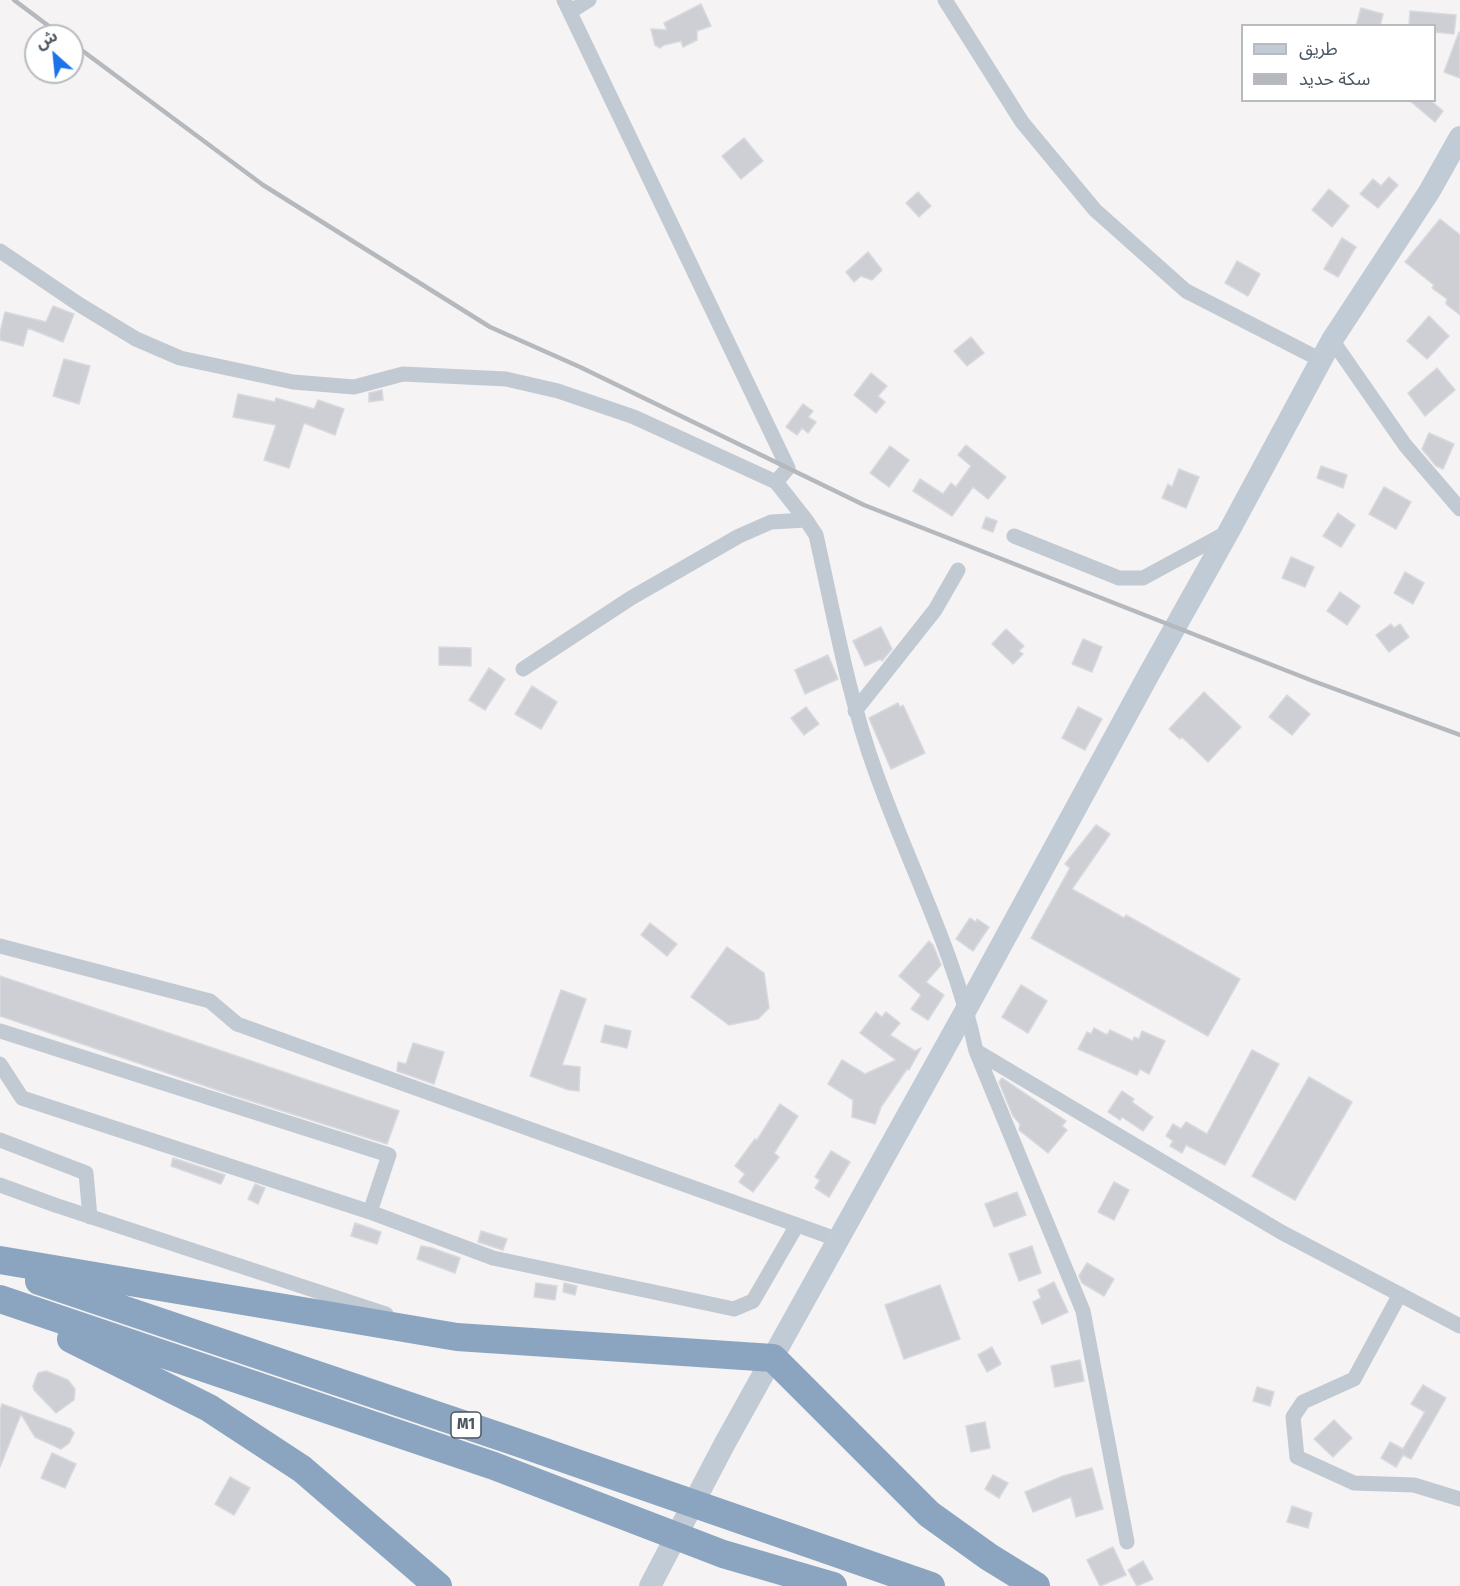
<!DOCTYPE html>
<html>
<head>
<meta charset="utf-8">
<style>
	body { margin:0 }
	#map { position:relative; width:1460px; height:1586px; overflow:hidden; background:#f5f3f3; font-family:"Fira Sans Condensed","Noto Sans Arabic",sans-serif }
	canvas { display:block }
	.legend { position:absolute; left:1241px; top:24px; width:195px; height:78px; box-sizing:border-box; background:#fff; border:2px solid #b7bbc0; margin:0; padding:8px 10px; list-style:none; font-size:18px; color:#4a5661 }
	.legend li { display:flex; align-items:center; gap:12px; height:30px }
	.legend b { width:30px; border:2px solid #b7bbc0 }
	.north { position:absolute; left:24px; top:24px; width:60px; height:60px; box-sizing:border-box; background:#fff; border:2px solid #b7bbc0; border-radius:50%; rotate:333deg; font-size:16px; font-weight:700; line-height:24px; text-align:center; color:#4a5661 }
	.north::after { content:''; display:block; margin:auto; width:21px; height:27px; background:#1a73e8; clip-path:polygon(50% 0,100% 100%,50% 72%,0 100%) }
</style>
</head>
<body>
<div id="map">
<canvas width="1460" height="1586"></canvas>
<ul class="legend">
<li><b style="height:8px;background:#c1cbd6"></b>طريق</li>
<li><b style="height:8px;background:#b5b8bd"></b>سكة حديد</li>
</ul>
<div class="north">ش</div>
</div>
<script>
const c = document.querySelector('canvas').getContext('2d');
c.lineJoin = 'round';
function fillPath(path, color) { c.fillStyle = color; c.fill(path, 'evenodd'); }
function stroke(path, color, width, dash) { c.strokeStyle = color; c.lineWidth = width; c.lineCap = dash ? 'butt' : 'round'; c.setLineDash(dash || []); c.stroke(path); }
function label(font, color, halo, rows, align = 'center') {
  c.font = font + ' "Fira Sans Condensed",sans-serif'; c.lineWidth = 4.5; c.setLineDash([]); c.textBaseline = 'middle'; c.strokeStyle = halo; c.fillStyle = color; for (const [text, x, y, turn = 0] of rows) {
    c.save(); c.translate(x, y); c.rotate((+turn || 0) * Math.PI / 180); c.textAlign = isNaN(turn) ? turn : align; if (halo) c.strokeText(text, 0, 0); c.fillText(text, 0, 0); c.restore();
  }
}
const building = new Path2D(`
	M701,4L711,26L697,31V40L683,47L681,41L664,45L660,48L655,45L651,29L667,30L664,23Z
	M1361,8L1383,14L1380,26H1356Z
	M1410,11L1456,15L1454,34L1434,32V26H1409Z
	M1459,32L1460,33V78L1444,72Z
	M1409,100H1430L1443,111L1435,122Z
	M744,138L763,161L741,179L722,156Z
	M1389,177L1398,185L1378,208L1360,194L1373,179L1381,186Z
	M1329,189L1349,206L1332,227L1312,210Z
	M918,192L931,206L919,217L906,203Z
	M1440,219L1460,235V315L1446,304L1447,299L1432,288L1434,285L1405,262Z
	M1342,238L1356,247L1338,277L1324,269Z
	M868,252L882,270L872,280L861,276L854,282L846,272Z
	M1237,261L1260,274L1248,296L1225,283Z
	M53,306L74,314L63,342L28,328L23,346L0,340V332L5,312L46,322Z
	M1429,316L1449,336L1427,359L1407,341Z
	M971,337L984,353L967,366L954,351Z
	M64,359L90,366L79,404L53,396Z
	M1437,368L1455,390L1425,416L1408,393Z
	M871,373L887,386L878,396L885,402L876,413L854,395Z
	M382,390L383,400L369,402V393Z
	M238,394L275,402L276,398L314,409L318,400L344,409L335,435L304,423L289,468L264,460L276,425L233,417Z
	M803,404L813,411L808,417L816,422L808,433L802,428L797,435L786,427Z
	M1429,433L1454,444L1443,469L1436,466L1422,449Z
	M966,445L1006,477L988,499L973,487L952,516L913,491L920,479L943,494L951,483L956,487L971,466L958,455Z
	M890,446L909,460L889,487L870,473Z
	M1321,466L1347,475L1343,488L1317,478Z
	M1179,469L1199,477L1186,508L1162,498L1168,484L1172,487Z
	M1384,487L1411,502L1396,529L1369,514Z
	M1338,513L1355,525L1341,547L1323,536Z
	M986,517L997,521L993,532L982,528Z
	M1291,557L1314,567L1305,587L1282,578Z
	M1405,572L1424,583L1413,604L1394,593Z
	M1340,592L1360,606L1347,625L1327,611Z
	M1391,624L1394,628L1400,624L1409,637L1389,652L1376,635Z
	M881,627L892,649L882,661L881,659L865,666L853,641Z
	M1006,629L1024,646L1019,651L1023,654L1013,664L992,644Z
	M1083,639L1102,647L1092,672L1072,664Z
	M439,647L471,648V666L439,665Z
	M828,655L838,679L805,694L795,670Z
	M489,668L505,679L485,710L469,700Z
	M532,686L557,702L541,729L515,714Z
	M1204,692L1241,727L1208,762L1182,737L1180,739L1169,729Z
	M1287,695L1310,714L1292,735L1269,717Z
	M898,703L900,707L903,705L925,753L891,769L869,718Z
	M806,707L819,724L804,735L791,718Z
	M1078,707L1102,719L1085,750L1062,738Z
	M1096,825L1110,834L1072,889L1124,918L1126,915L1240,979L1208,1036L1031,938L1070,868L1065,864Z
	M970,918L976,922L977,919L989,927L973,951L956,939Z
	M650,923L677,944L667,956L641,935Z
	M929,941L933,945L941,965L926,982L944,995L928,1020L911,1009L921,995L899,976Z
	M727,947L764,973L769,1008L758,1019L729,1025L691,997Z
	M0,976L399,1111L387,1144L229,1094L0,1016Z
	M1021,985L1047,1001L1028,1033L1002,1017Z
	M561,990L586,999L562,1065L580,1067L579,1091L569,1090L530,1076Z
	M876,1012L882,1017L886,1012L900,1023L890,1035L915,1051L921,1048L909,1070L907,1069L881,1107L875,1124L852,1117L853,1100L828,1084L842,1060L865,1074L896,1060L860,1033Z
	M605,1025L631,1031L627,1048L601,1042Z
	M1094,1028L1107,1035L1110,1030L1133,1041L1134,1037L1139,1039L1142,1031L1165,1041L1149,1074L1140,1069L1137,1075L1078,1049L1087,1032L1091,1034Z
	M413,1043L444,1052L434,1084L397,1071L398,1062L406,1064Z
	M1252,1050L1279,1064L1225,1165L1186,1145L1182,1153L1170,1146L1173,1141L1166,1136L1173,1124L1181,1129L1186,1122L1207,1134Z
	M1309,1077L1352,1102L1295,1200L1252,1176Z
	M1002,1078L1066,1121L1062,1126L1067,1130L1048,1153L1019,1130L1020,1124L1013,1116L999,1082Z
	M1122,1091L1134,1099L1132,1102L1153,1117L1143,1131L1122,1117L1120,1120L1108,1112Z
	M780,1104L798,1116L774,1153L779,1157L753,1192L739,1182L745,1174L735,1166L755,1139L757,1140Z
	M831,1151L850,1162L829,1197L815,1188L820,1180L815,1177Z
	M173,1158L225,1175L221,1184L171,1166Z
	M1114,1182L1129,1190L1114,1220L1098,1212Z
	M255,1184L265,1188L258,1204L248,1199Z
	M1017,1192L1026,1215L994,1227L985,1204Z
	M355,1223L381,1232L377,1244L351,1236Z
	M481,1231L507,1239L503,1250L478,1242Z
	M421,1246L432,1248L460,1258L455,1273L417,1259Z
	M1032,1246L1041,1273L1019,1281L1009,1254Z
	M1087,1263L1114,1279L1104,1296L1082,1283L1079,1276Z
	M1054,1282L1068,1312L1042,1324L1033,1302L1041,1298L1038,1290Z
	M536,1283L557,1286L555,1300L534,1297Z
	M564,1283L577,1286L575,1295L563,1292Z
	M940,1285L960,1339L904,1359L885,1305Z
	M992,1347L1001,1364L987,1372L978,1355Z
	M1080,1360L1084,1381L1055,1387L1051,1366Z
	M46,1371L68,1380L75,1389L74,1400L56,1413L34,1390L33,1386L38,1373Z
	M1423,1385L1446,1398L1411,1459L1403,1455L1396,1467L1381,1458L1390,1442L1403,1449L1425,1412L1411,1404Z
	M1257,1387L1274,1392L1270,1406L1253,1401Z
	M2,1404L71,1429L74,1433L69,1443L61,1449L35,1437L21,1414L0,1467V1411Z
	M1334,1420L1352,1438L1333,1457L1314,1439Z
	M985,1422L990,1448L971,1452L966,1426Z
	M52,1453L76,1464L65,1488L41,1478Z
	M1092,1468L1103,1509L1076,1517L1071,1497L1033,1512L1025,1492L1063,1476Z
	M993,1475L1008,1483L999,1498L985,1489Z
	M230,1477L250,1488L234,1515L215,1504Z
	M1292,1506L1312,1513L1308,1528L1287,1522Z
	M1113,1547L1126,1575L1100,1586L1087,1560Z
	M1143,1561L1153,1579L1137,1586L1128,1570Z`);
fillPath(building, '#cdcfd5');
stroke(building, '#d7d9de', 1.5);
stroke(new Path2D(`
	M564,0L788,468L776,482L806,520L816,535C834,615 848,696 876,773C909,866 956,955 976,1051L1083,1311L1127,1542
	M945,0L1022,122L1095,210L1186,291L1321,360
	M570,12L589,0
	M0,251L80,305L136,339L180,358L293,382L354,387L403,374L506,379L558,391L634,417L776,482
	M1332,340L1405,445L1460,509
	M1014,536L1119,578H1143L1228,532
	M523,669L631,598L739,536L771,522L806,520
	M855,711L935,610L958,570
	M0,946L210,1001L237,1024L839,1240
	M0,1031L389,1155L370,1212
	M976,1051L1281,1232L1460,1326
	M0,1064L22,1098L370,1212L493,1258L734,1309L753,1301L797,1225
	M0,1140L86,1173L90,1217
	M0,1185L55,1205L386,1314
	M1400,1294L1354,1379L1303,1402L1293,1417L1297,1457L1354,1483L1414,1485L1460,1499`), '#c1cad2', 15);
stroke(new Path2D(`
	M650,1586L725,1443L967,1008L1149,674L1229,531L1332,340L1429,192L1460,137`), '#c1cbd6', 22);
stroke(new Path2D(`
	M0,1260L457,1337L773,1358L929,1514L989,1557L1036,1586
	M39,1281L516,1442L931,1586
	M0,1299L494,1466L723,1554L833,1586
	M71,1339L209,1408L302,1469L438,1586`), '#8ba5c1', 28);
stroke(new Path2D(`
	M14,0L62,36
	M72,43L263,185L490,327L580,367L864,505L1313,681L1460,735`), '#b5b8bd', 4.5);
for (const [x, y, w] of [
	[466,1425,30]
]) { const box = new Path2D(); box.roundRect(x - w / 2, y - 13, w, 26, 4.5); c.fillStyle = '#fff'; c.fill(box); stroke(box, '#4a5661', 1.5); }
label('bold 16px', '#4a5661', null, [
	["M1",466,1425]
]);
</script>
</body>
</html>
